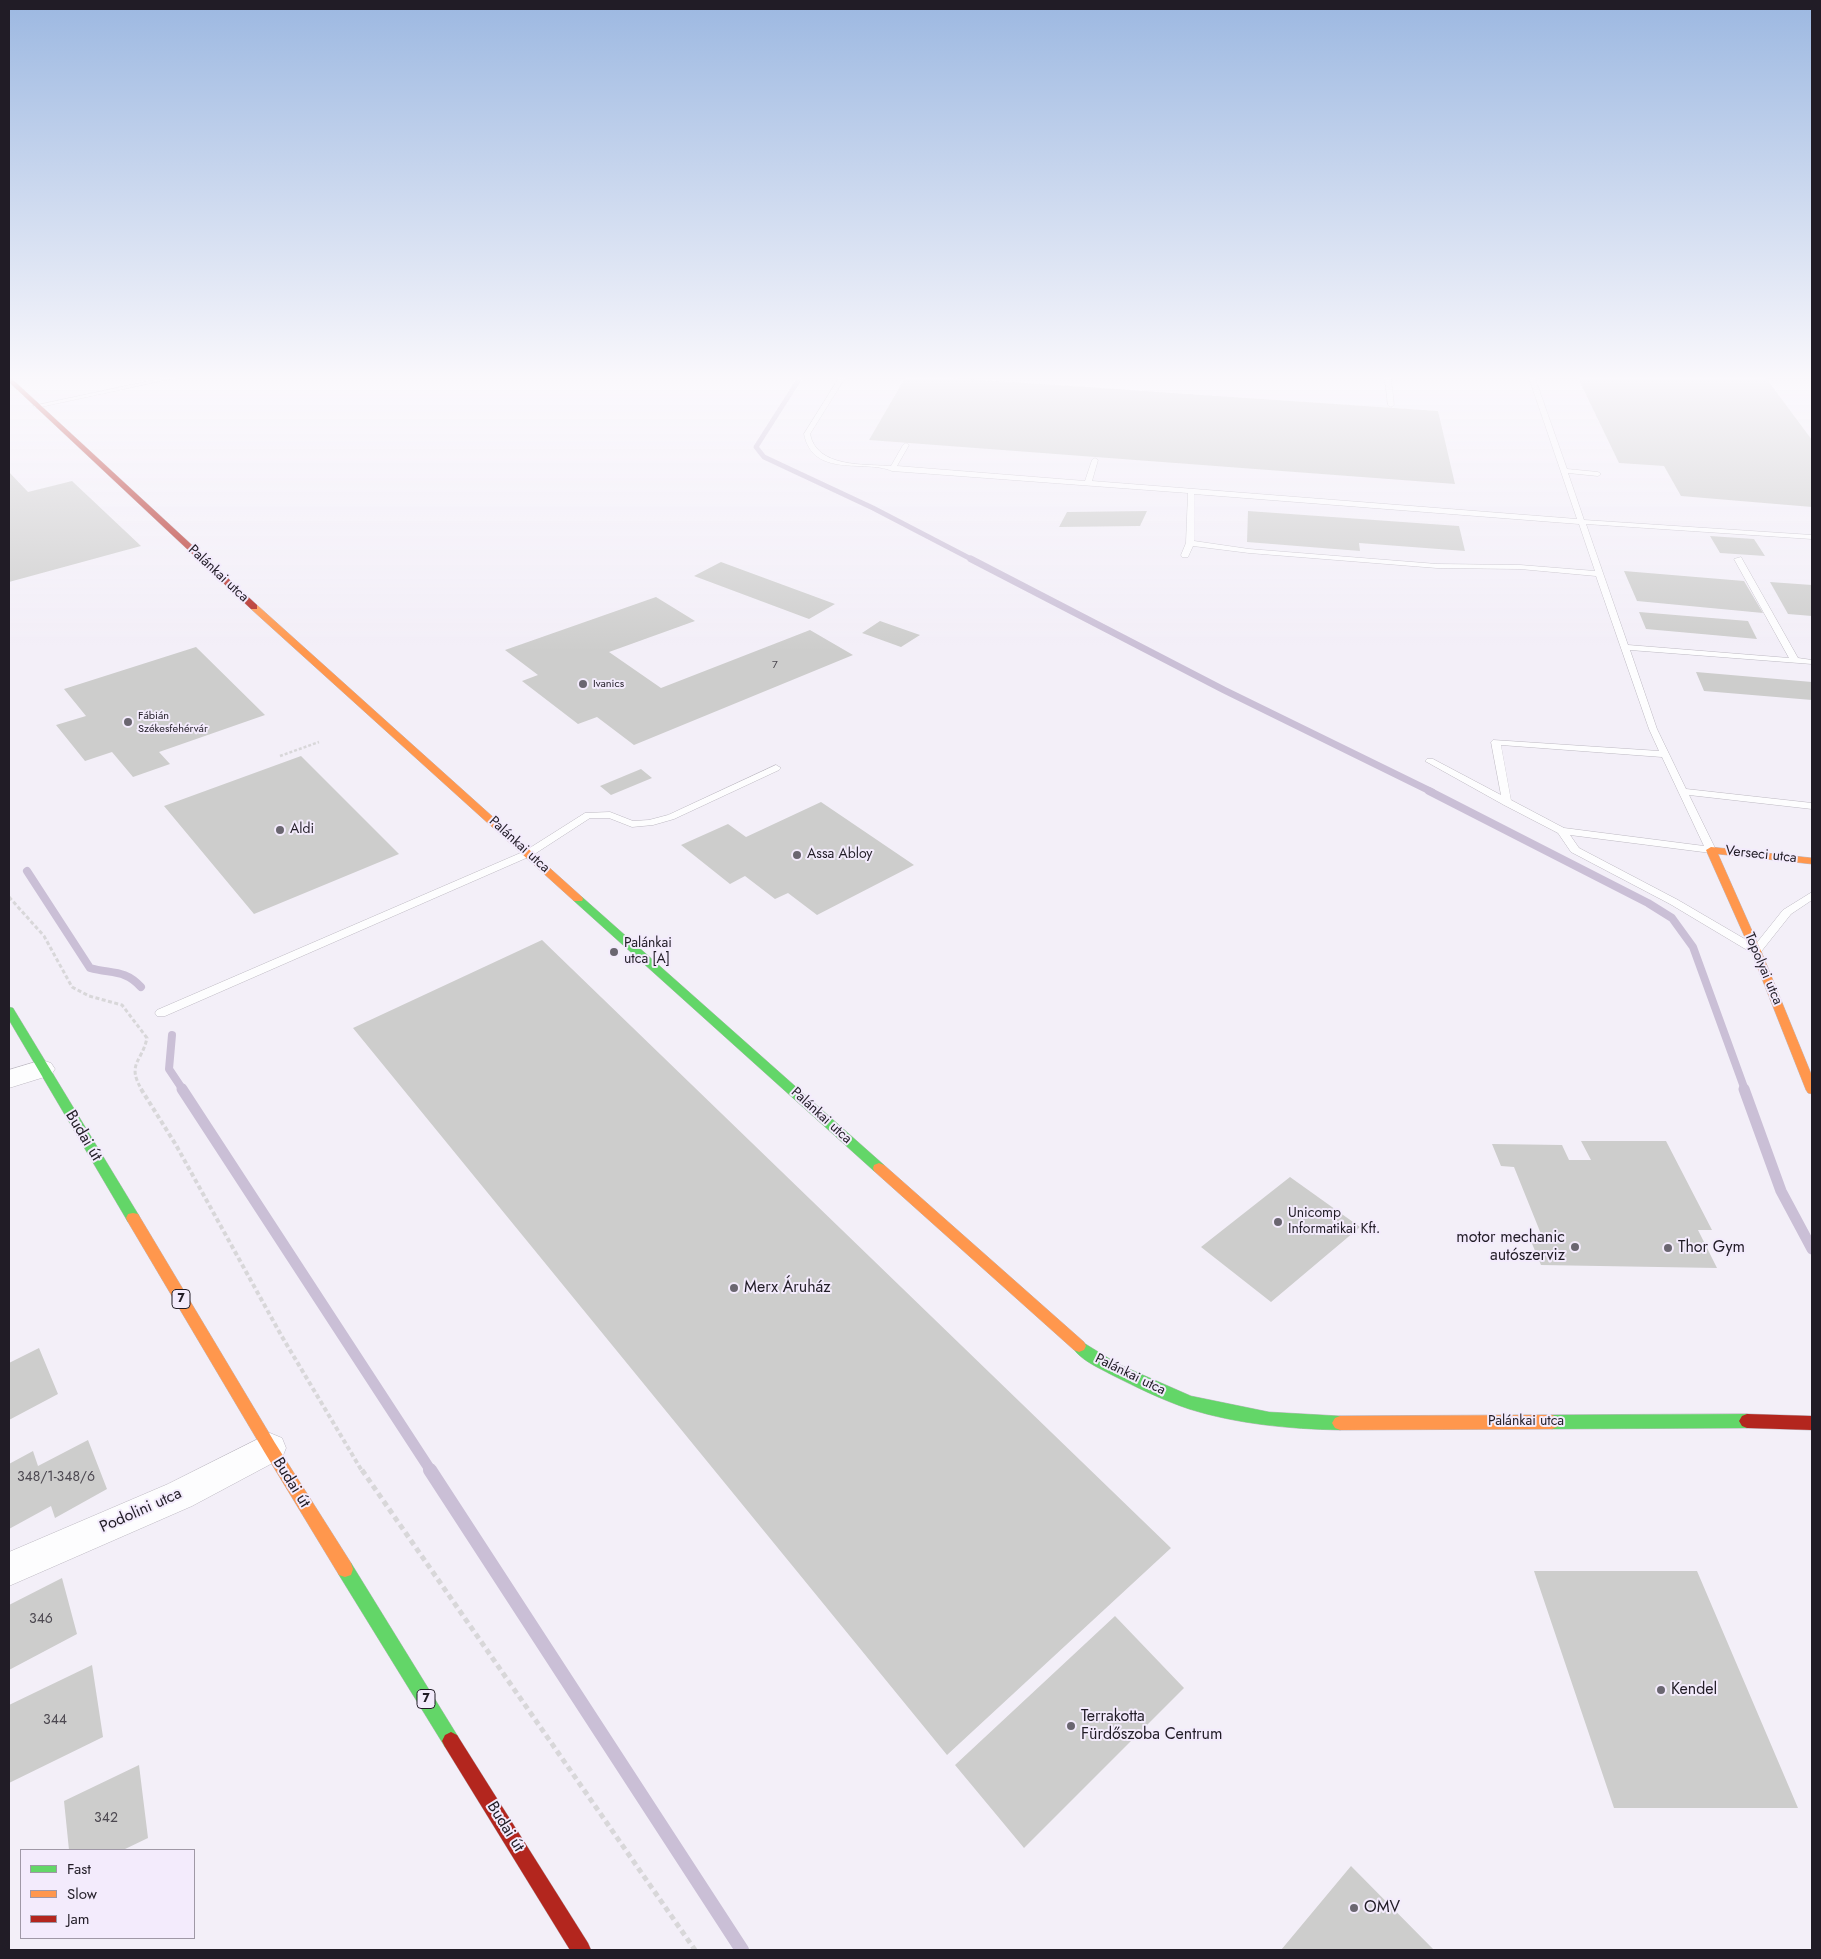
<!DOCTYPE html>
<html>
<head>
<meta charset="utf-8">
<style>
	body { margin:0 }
	#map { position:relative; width:1821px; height:1959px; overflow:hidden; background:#f3eff8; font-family:Jost,sans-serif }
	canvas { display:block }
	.frame { position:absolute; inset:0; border:10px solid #211c26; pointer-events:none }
	.legend { position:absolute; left:20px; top:1849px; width:175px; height:90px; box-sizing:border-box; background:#f3ebfc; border:1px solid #9f98a6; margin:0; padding:6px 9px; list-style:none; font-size:15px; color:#211c26 }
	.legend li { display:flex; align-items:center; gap:10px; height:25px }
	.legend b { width:25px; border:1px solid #9f98a6 }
</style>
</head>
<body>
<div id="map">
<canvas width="1821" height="1959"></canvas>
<div class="frame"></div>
<ul class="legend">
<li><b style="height:6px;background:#63d668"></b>Fast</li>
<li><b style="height:6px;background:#ff974d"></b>Slow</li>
<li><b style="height:6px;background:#b3261e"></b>Jam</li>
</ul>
</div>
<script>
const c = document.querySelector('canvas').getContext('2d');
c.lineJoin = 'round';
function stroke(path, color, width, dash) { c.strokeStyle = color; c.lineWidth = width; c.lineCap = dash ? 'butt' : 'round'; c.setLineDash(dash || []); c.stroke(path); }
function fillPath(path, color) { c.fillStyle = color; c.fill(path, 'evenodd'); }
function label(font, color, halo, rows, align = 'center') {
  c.font = font + ' Jost,sans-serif'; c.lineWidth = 4; c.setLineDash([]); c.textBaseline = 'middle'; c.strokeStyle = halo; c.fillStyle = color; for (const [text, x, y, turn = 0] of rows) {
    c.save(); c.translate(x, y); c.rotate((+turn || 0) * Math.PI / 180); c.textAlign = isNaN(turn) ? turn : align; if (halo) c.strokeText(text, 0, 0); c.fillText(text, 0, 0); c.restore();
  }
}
stroke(new Path2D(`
	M800,378L756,447L764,457L873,508L973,560`), '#cabfd6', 5);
stroke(new Path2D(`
	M971,559L1224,690L1432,792`), '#cabfd6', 7);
stroke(new Path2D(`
	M1429,791L1648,903L1672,918L1693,947L1745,1090
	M27,871L90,968C111,974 125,969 141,987
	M172,1035L169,1069L183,1090`), '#cabfd6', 8);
stroke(new Path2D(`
	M182,1089L431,1471
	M1744,1089L1781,1191L1812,1249`), '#cabfd6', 11);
stroke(new Path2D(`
	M430,1470L742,1950`), '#cabfd6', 14);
fillPath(new Path2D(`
	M905,378H953L1438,411L1455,484L869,440Z
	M1578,378H1766L1812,440V507L1681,496L1664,466L1619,463Z
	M9,472L28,492L72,481L141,546L9,582Z
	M1147,511L1140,526L1059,527L1067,512Z
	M1248,511L1459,526L1465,551L1359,543L1360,551L1247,542Z
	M1710,536L1754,539L1765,556L1720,553Z
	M721,562L835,604L809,619L694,576Z
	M1624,571L1744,581L1763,613L1637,601Z
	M1770,582L1812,585V616L1788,614Z
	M656,597L695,621L609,652L661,688L810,630L853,655L634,745L597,717L578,724L522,681L538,675L505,650Z
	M1639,612L1748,621L1757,639L1646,629Z
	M880,621L920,635L901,647L862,633Z
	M196,647L265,715L159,752L170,764L133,777L112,752L85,761L56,725L86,716L64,689Z
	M1696,672L1812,682V700L1704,691Z
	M301,756L399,854L254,914L164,806Z
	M641,769L652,778L611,795L600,786Z
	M821,802L914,865L817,915L788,893L775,899L745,876L730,884L681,845L728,824L746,837Z
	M542,940L1171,1548L947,1755L353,1028Z
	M1581,1141H1666L1712,1230H1698L1717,1268L1541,1265L1528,1234H1541L1514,1167L1501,1166L1492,1144L1562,1145L1569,1160H1591Z
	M1290,1177L1360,1227L1271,1302L1201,1247Z
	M39,1348L58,1394L9,1420V1363Z
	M88,1440L107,1489L55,1518L51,1506L9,1529V1464L33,1451L38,1466Z
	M1534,1571H1697L1798,1808H1614Z
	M62,1578L77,1634L9,1670V1605Z
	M1115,1616L1184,1688L1024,1848L955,1765Z
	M92,1665L103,1737L9,1783V1705Z
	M139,1765L148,1838L123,1850H69L64,1801Z
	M1351,1866L1434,1950H1281Z`), '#cdcdcc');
const lane = new Path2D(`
	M163,378H175L36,408L33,406Z
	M839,378H845L810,434C817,468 864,464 891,466L903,445L906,443L909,445L897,466L1085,481L1092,460L1095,458L1098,460L1092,481L1577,519L1529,378H1535L1567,469L1598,472L1601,474L1598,476L1568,473L1584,520L1812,535V539L1586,524L1628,645L1789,658L1734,559L1741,557L1798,658L1812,660V664L1630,650L1657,729L1686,789L1812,803V809L1689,795L1716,850L1711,853L1570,835L1579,848L1678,900L1755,945L1783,910L1812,892V900L1791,914L1760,953H1752L1670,904L1571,852L1558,833L1504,805L1425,761L1427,759H1433L1501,795L1491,742L1493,740L1659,751L1649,729L1596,576L1520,569L1437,568L1249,553L1193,546L1188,557H1182L1181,555L1186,543L1188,493L892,471C865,459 813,479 804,434ZM1194,494L1579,524L1595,571L1520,565L1437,564L1249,549L1194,541ZM1501,745L1662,757L1704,846L1564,828L1511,800Z
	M1385,378H1391L1394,405L1391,407L1388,405Z
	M776,765L781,768L779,770L674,819L653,825L632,827L609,818H590L533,855L165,1016H157L155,1013L157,1010L525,851L585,813L610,812L633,821L649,820L668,815Z`);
const street = new Path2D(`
	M42,1060L51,1063L55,1069L51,1075L9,1088V1070Z
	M270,1433L282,1438L286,1448L282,1458L192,1506L9,1586V1552L168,1484Z`);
const fast = new Path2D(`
	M578,896L582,897L884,1165L885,1168L884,1171L879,1173L874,1171L574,901L573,899L574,897Z
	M9,1007L13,1008L138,1214L140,1218L138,1222L133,1223L128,1222L9,1020Z
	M1079,1340L1118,1364L1191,1396L1269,1412L1340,1416L1345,1418L1348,1423L1345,1428L1340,1430C1289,1429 1237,1424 1189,1409C1162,1400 1136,1387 1112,1375C1099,1368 1078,1359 1072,1346L1074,1342Z
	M1747,1414L1752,1416L1755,1421L1752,1426L1747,1428L1552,1429L1547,1427L1544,1422L1547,1417L1552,1415Z
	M345,1561L351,1563L457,1735L460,1741L457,1747L451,1750L445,1747L339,1575L337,1569L339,1563Z`);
const slow = new Path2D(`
	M251,605H257L582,897L583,899L582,901H574L251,609Z
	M1711,847L1812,858V864L1718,854L1761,951L1812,1076V1094L1808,1093L1806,1090L1751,951L1706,850Z
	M879,1163L884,1165L1084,1342L1086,1346L1084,1350L1079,1352L1074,1350L874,1171L873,1168L874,1165Z
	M133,1213L138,1214L275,1443L351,1563L353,1569L351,1575L345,1577L339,1575L265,1453L128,1222L126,1218L128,1214Z
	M1552,1415L1557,1417L1560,1422L1557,1427L1552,1429L1340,1430L1335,1428L1332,1423L1335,1418L1340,1416Z`);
const jam = new Path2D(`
	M9,378H11L257,605V609H251L9,382Z
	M1747,1414L1812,1416V1430L1747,1428L1742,1426L1739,1421L1742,1416Z
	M451,1732L457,1735L588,1943L591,1950H570L445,1747L442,1741L445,1735Z`);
stroke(lane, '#bdb9c2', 1);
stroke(street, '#bdb9c2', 1);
stroke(fast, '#bdb9c2', 1);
stroke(slow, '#bdb9c2', 1);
stroke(jam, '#bdb9c2', 1);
stroke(new Path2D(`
	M280,756L319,742`), '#d8d7d9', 2.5, [3, 2]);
stroke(new Path2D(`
	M9,897L44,936L72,987L89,996L122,1005L147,1038C142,1062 126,1064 142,1090`), '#d8d7d9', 3, [4, 2.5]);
stroke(new Path2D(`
	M141,1089L176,1145L281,1335L362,1471`), '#d8d7d9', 4, [4.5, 3]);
stroke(new Path2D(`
	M362,1470L695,1950`), '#d8d7d9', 5, [5.5, 4]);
fillPath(lane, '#fdfdfe');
fillPath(street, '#fdfdfe');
fillPath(fast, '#63d668');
fillPath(slow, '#ff974d');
fillPath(jam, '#b3261e');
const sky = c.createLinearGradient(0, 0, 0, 652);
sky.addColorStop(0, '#9cb8e1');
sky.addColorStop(0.58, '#faf8fc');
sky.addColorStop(1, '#faf8fc00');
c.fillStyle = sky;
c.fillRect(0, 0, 1821, 652);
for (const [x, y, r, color] of [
	[583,684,5,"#6a6670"],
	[128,722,5,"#6a6670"],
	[280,830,5,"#6a6670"],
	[797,855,5,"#6a6670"],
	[614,952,5,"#6a6670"],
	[1278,1222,5,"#6a6670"],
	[1575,1247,5,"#6a6670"],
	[1668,1248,5,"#6a6670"],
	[734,1288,5,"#6a6670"],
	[1661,1690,5,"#6a6670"],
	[1071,1726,5,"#6a6670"],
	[1354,1908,5,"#6a6670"]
]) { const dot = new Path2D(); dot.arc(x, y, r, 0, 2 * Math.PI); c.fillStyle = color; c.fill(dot); stroke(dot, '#f3ebfc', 2); }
label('11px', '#4c4850', null, [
	["7",775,665]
]);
label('11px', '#211c26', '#f3ebfc', [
	["Ivanics",593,684],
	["Fábián",138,716],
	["Székesfehérvár",138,729]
], 'left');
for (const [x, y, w] of [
	[181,1299,18],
	[426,1699,18]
]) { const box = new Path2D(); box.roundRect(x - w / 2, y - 9.5, w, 19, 4); c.fillStyle = '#f3ebfc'; c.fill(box); stroke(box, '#211c26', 1); }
label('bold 12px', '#211c26', null, [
	["7",181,1299],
	["7",426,1699]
]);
label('14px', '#211c26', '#f3ebfc', [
	["Palánkai utca",218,574,43],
	["Palánkai utca",519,845,42],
	["Verseci utca",1761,855,6],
	["Topolyai utca",1763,969,67],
	["Palánkai utca",821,1116,42],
	["Palánkai utca",1130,1375,26],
	["Palánkai utca",1526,1422]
]);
label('14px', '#211c26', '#f3ebfc', [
	["Aldi",290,830],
	["Assa Abloy",807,855],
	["Palánkai",624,944],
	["utca [A]",624,960],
	["Unicomp",1288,1214],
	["Informatikai Kft.",1288,1230]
], 'left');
label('14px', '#4c4850', null, [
	["348/1-348/6",56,1478],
	["346",41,1620],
	["344",55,1721],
	["342",106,1819]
]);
label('16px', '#211c26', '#f3ebfc', [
	["Budai út",83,1136,59],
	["Budai út",291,1483,58],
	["Podolini utca",141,1511,-24],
	["Budai út",505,1827,58]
]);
label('16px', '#211c26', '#f3ebfc', [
	["motor mechanic",1565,1238,"right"],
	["autószerviz",1565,1256,"right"],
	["Thor Gym",1678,1248],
	["Merx Áruház",744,1288],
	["Kendel",1671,1690],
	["Terrakotta",1081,1717],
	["Fürdőszoba Centrum",1081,1735],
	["OMV",1364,1908]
], 'left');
</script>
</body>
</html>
